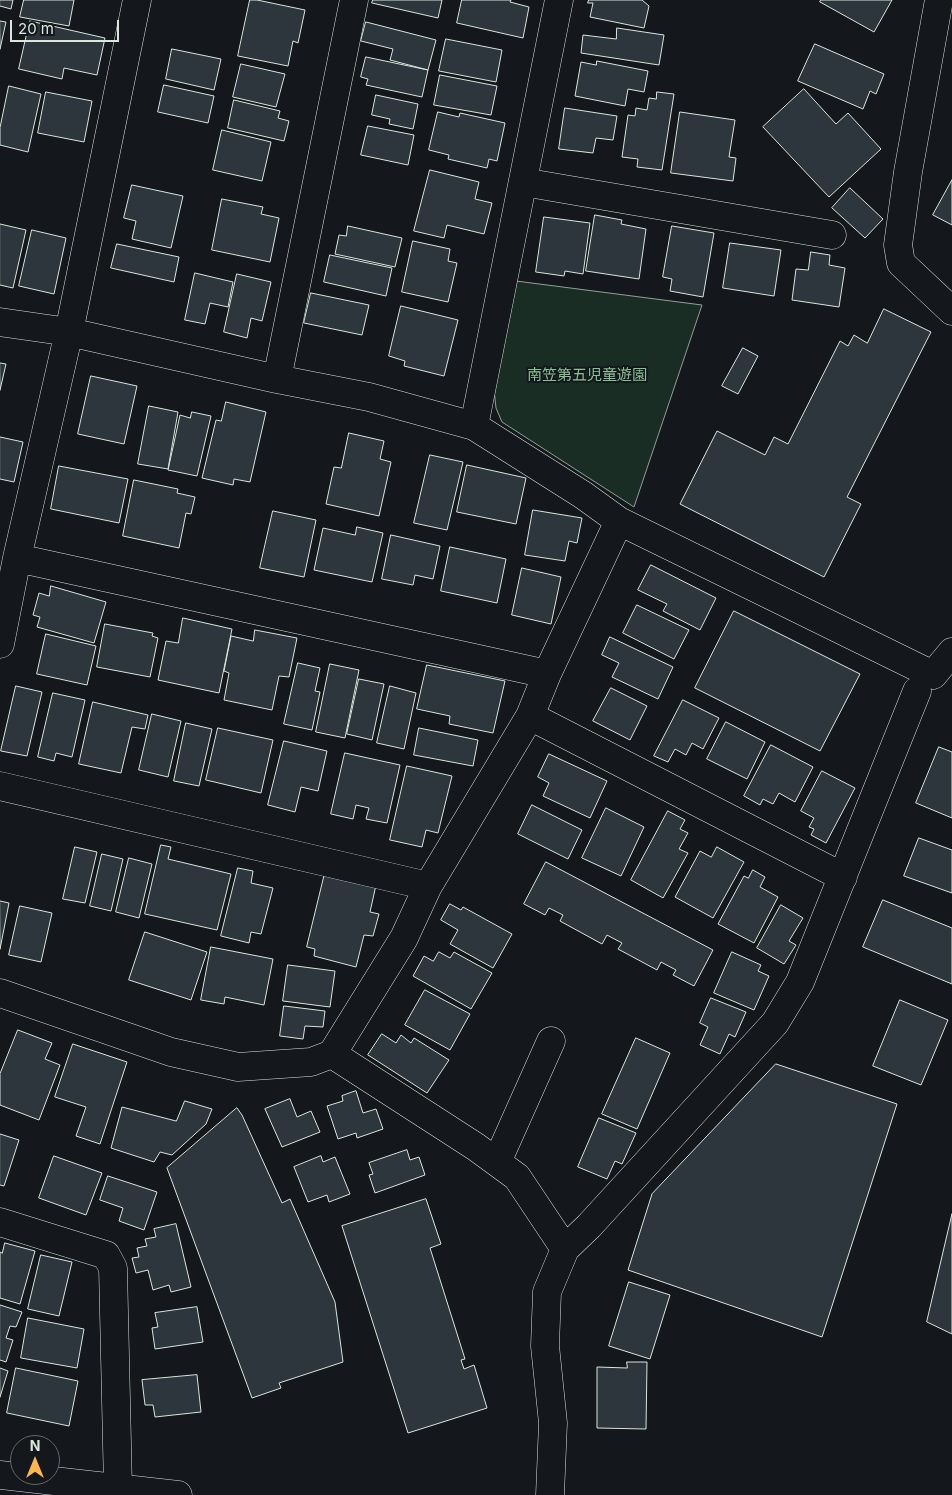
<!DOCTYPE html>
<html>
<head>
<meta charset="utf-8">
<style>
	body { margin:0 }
	#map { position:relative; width:952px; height:1495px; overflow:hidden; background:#14181c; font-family:Inter,sans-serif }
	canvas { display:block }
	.north { position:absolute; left:10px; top:1435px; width:50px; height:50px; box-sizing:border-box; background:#14181c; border:1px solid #626a69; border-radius:50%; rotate:0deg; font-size:14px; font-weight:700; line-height:20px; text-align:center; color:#d8e6dc }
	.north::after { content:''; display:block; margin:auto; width:18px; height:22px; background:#ffb74d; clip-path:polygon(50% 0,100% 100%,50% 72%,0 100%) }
	.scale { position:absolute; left:10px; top:20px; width:109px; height:22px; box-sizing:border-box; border:2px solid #d8e6dc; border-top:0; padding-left:6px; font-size:15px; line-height:18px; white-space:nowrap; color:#d8e6dc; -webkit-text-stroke:4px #14181c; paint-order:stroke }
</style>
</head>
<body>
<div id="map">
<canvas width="952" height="1495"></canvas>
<div class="north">N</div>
<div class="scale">20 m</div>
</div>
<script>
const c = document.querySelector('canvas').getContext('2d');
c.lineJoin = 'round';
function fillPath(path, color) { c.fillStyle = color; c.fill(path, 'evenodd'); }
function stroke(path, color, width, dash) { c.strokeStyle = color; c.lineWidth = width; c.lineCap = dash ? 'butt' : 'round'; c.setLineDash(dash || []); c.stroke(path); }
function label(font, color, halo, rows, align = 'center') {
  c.font = font + ' Inter,"Noto Sans JP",sans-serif'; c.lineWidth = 4; c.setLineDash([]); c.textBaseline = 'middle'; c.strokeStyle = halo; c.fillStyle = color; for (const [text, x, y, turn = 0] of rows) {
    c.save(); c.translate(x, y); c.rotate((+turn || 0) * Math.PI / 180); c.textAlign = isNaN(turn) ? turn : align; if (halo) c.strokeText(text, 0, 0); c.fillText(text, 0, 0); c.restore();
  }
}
const green = new Path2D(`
	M516,281L702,305L634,507L502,422L496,408L494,389Z`);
fillPath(green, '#1a2d24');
stroke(green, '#939e99', 1);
const building = new Path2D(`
	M0,0H13L11,9L0,6Z
	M24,0H74L69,26L20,17Z
	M250,0H257L305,10L298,43L293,41L288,66L238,56Z
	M373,0H442L438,18L372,3Z
	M462,0H511L510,2L529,7L523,38L457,23Z
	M589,0H642L649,6L644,28L590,17L593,3H588Z
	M821,0H892L874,32L820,2Z
	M0,21L6,22L0,49Z
	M30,21L105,38L97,75L64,68L62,79L19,69Z
	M366,22L436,40L428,70L390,60L393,49L361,41Z
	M617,28L664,35L659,65L581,53L583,35L616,39Z
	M446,39L502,50L496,82L439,71Z
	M815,44L884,74L876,94L870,91L863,109L798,81Z
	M172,49L221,59L214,90L166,79Z
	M366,57L428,70L422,97L366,85L368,79L361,77Z
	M597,61L648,71L644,92L628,89L625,106L575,96L581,62L596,65Z
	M241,64L285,74L276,107L233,97Z
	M440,75L497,86L491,115L434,105Z
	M164,85L214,96L208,123L158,112Z
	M9,86L41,94L28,152L0,145V128Z
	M804,89L836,124L848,113L881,149L829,197L763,127Z
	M46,92L92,101L84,142L38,133Z
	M657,92L674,94L662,170L637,167L638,159L622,157L628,115L635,116L636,108L647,110L649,98L656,99Z
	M376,95L418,104L413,129L389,124L390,119L372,115Z
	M234,100L280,111L278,118L289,121L284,141L228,128Z
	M565,108L617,116L613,140L596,138L593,153L559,149Z
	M438,112L459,117L460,113L505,123L497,161L489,159L487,168L448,159L449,155L429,150Z
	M680,112L735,120L729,157L736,158L733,181L671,173Z
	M368,126L414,135L408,165L361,155Z
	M222,130L271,142L262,181L213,170Z
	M430,170L479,182L475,199L492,203L484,234L447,225L444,238L414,231Z
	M952,180V225L933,215Z
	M132,185L183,196L171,248L132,239L136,221L124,218Z
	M850,188L883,219L865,238L832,208Z
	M222,199L263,207L261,214L279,218L270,262L212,250Z
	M595,215L622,220L621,224L646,229L639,279L586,271Z
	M544,217L590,223L583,274L565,271L564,276L536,272Z
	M0,224L26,230L13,288L0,285Z
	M348,226L402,238L395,267L335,254L339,235L346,236Z
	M672,226L714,233L703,297L670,291L672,279L663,277Z
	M32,230L66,238L54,294L19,286Z
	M413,241L450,249L448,261L457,263L448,302L402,292Z
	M730,243L781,250L774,296L723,288Z
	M117,244L179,257L174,282L111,268Z
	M811,252L830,255L829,265L845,268L839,307L792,300L796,269L808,270Z
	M330,255L392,268L386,296L324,282Z
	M195,273L233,282L228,307L210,303L205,324L185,320Z
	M237,274L271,282L262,321L251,318L247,338L224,332Z
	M311,293L369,305L362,335L304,323Z
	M401,306L458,320L444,376L404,366L405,361L389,356Z
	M884,309L931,332L847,497L861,504L824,577L680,504L717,431L765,455L774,437L788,444L840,341L848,346L854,335L867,343Z
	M743,348L758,356L738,394L722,386Z
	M0,363L6,364L0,390Z
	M91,376L137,386L124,444L78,434Z
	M226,402L266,412L250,482L234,479L233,485L202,478L216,420L221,421Z
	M149,406L178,412L168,469L138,464Z
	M192,412L211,416L197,476L168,470L180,415L190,418Z
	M349,433L384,441L380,459L391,462L379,516L326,504L334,467L341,468Z
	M0,437L23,442L14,482L0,479Z
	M430,455L463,462L447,530L414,523Z
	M467,465L526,478L516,524L457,512Z
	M59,466L128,479L119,523L51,509Z
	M134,480L178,489L177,493L195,497L191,514L186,513L179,548L123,536Z
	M533,510L582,518L577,543L569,541L565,561L525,555Z
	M273,511L316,520L304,577L260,568Z
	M357,527L383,533L372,582L314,570L323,528L355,535Z
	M391,535L440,546L433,579L415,575L413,585L382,579Z
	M450,547L506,559L497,603L441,591Z
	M651,565L716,598L700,630L663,611L667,604L638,590Z
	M522,568L561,577L551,624L512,615Z
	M51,586L106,602L94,643L37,627L40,617L33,615L39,593L49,596Z
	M637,605L689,630L674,659L623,633Z
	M734,611L860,674L820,751L695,688Z
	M183,618L232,629L219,693L158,680L166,641L178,643Z
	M105,624L153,633L152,636L158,638L150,677L97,667Z
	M255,630L297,638L289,677L279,676L272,710L224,700L229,673L224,671L231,636L253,641Z
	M46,634L96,646L87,685L37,674Z
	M610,637L673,667L658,699L612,677L619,663L602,655Z
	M298,663L320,668L315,691L320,692L312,730L284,724Z
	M330,664L359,670L345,738L316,732Z
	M427,665L505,681L493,733L449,724L450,716L417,709Z
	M359,679L384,684L372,740L347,734Z
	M16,686L42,692L27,756L1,751Z
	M390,686L416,693L404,749L377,743Z
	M611,688L647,706L630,740L593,721Z
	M53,693L85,700L72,757L56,753L54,761L38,757Z
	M683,700L719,718L703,749L692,743L686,755L675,749L668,762L654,756Z
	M93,702L148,715L145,729L132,727L121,773L79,764Z
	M152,714L181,721L168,777L139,770Z
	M726,722L765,742L747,779L707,759Z
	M186,723L212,729L199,786L174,781Z
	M218,728L273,740L261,793L206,780Z
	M419,728L478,740L473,766L414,755Z
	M284,741L327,751L318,791L301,787L295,812L268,805Z
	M771,745L813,767L795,802L779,793L773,804L763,799L760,805L744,796Z
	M939,747L952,752V818L916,803Z
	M345,753L400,765L387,823L366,819L369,808L356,805L353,819L331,814Z
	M549,754L607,781L590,818L543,796L549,783L538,777Z
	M407,766L452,776L438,833L426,830L422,847L390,840Z
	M822,771L855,788L826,843L811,835L814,829L809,827L814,818L801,811Z
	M532,805L582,830L568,859L518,834Z
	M606,808L644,827L621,876L582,858Z
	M668,811L685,820L680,829L688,833L679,849L688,853L663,898L631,880Z
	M919,838L952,850V893L904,876Z
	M161,845L171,847L168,859L231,874L217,930L145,914Z
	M75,847L97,852L85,903L63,899Z
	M717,847L744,862L713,918L675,897L700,851L711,857Z
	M102,854L123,859L111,911L90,906Z
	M129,858L152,864L139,918L116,912Z
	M546,862L713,950L694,986L673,975L676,970L661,962L657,970L618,949L622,943L607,935L602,944L560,921L563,915L549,908L545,915L524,904Z
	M238,868L253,871L251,883L273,888L261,934L251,932L249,943L221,936Z
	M753,870L765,877L760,887L778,897L754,943L718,924L744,876L748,878Z
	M325,873L376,885L370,912L379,914L373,936L364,935L356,967L314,956L315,949L307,947Z
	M883,900L952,928V984L863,947Z
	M0,901L9,903L0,949Z
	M450,904L461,910L463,907L512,934L493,968L450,944L458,930L441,920Z
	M781,905L803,918L789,941L796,945L784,964L757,948Z
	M20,906L52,913L41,962L9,955Z
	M145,932L207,952L191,1000L129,980Z
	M211,947L273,959L264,1005L225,997L224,1004L201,1000Z
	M439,952L450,958L454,952L492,973L471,1009L413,976L424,956L433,961Z
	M732,952L761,965L758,971L769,976L754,1010L714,993Z
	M288,965L335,971L330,1007L283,1001Z
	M425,990L470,1014L450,1050L405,1025Z
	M711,998L746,1012L735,1037L729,1034L720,1054L700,1045L708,1027L700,1023Z
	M900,1000L948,1020L921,1085L873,1066Z
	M284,1006L325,1011L323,1027L305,1026L303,1039L280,1036Z
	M18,1030L52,1043L45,1059L60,1065L39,1120L0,1105V1074Z
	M382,1034L396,1043L401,1035L411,1043L414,1038L449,1060L427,1093L368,1055Z
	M636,1038L670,1053L637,1129L602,1114Z
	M73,1044L127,1062L100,1144L76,1136L86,1107L55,1097Z
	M776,1064L897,1104L822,1337L628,1270L652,1194Z
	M356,1091L363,1113L376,1109L383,1129L357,1138L356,1133L338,1139L327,1106L343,1101L342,1096Z
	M290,1099L297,1117L311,1111L320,1132L282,1147L265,1109Z
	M185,1101L212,1109L206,1124L172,1155L160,1152L154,1162L111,1148L122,1107L176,1121Z
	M237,1108L242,1115L282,1203L290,1199L335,1302L343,1362L279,1383L281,1388L252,1398L167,1168Z
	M599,1118L636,1133L622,1164L615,1161L607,1179L578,1167Z
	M0,1134L19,1140L4,1186L0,1185Z
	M407,1150L410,1160L419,1157L425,1175L375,1193L369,1175L373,1174L369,1163Z
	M54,1156L102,1173L86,1215L39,1198Z
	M321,1156L323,1162L335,1157L350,1194L329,1202L327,1195L308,1202L294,1167Z
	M108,1176L157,1192L144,1230L119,1221L123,1208L100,1200Z
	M426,1199L441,1244L430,1248L465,1359L461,1360L464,1369L474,1365L487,1408L408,1433L342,1226Z
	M952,1214V1334L927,1322Z
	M176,1224L191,1287L171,1292L169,1285L153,1290L148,1270L136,1273L132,1258L139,1257L137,1248L147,1246L145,1239L156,1237L154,1229Z
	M5,1243L35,1251L20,1304L0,1298V1252L2,1253Z
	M41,1255L72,1262L59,1316L28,1309Z
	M629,1282L670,1295L650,1359L609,1346Z
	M0,1305L22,1312L16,1327L10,1326L6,1338L13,1340L6,1362L0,1360Z
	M197,1307L203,1342L155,1349L152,1328L158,1327L155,1313Z
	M28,1318L84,1329L77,1368L21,1358Z
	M627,1362H647L646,1429L597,1428V1367L627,1368Z
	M0,1368L8,1371L0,1397Z
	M16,1368L78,1381L69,1426L7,1413Z
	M197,1375L201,1412L155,1417L153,1405H145L142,1380Z`);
fillPath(building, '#2c363c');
stroke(building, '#d8e6dc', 1);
const minor = new Path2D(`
	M939,0L908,172L898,245L901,263L952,311
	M523,182L832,235
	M0,322L69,332L277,379L369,397L474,426L583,495L619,521L547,674L530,716L428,886L404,938L332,1054L311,1062L238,1067L171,1052L0,993
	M277,379L354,0
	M474,426L559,0
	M619,521L933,675L952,652
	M17,558L547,674
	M0,644L17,558L69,332L137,0
	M530,716L843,877
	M0,786L428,886
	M332,1054L476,1147L517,1177L565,1249
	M497,1162L551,1041
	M0,1222L106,1255L113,1268L118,1488
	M0,1475L178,1495
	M550,1495L553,1423L545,1346L547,1292L565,1249L589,1226L775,1023L800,982L917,691`);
stroke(minor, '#d8e6dc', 29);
stroke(minor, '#14181c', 28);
label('15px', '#8ac095', '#14181c', [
	["南笠第五児童遊園",587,375]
]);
</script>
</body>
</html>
